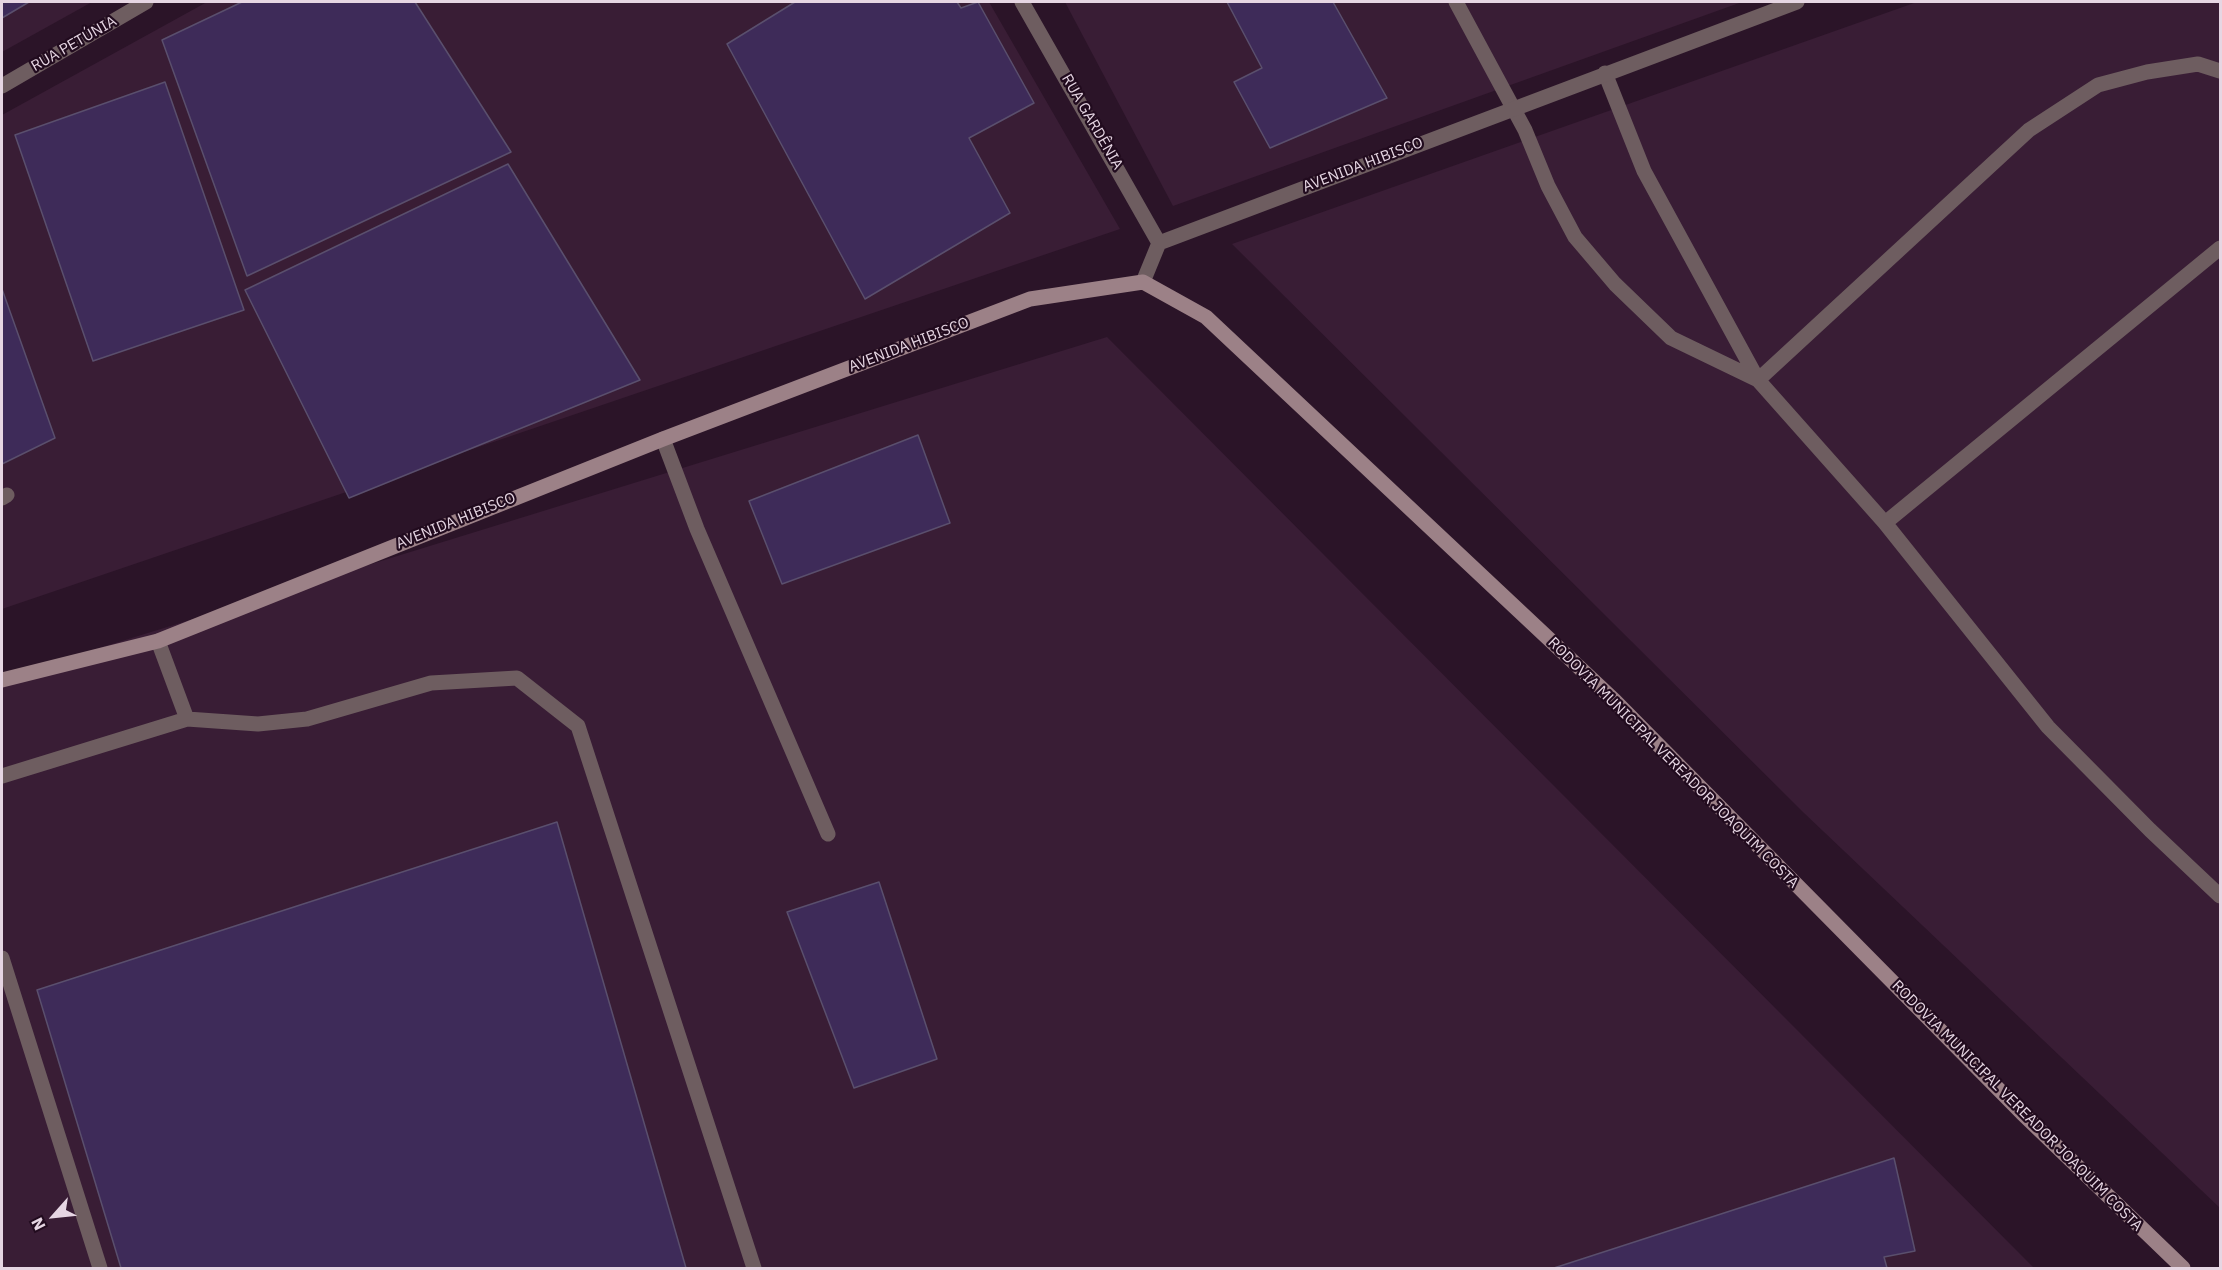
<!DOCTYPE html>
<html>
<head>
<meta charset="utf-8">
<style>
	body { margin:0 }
	#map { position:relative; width:2222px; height:1270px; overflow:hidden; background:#2b1428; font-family:"IBM Plex Sans",sans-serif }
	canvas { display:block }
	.frame { position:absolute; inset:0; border:3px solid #e6d6e3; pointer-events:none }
	.north { position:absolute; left:24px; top:1186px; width:60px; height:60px; -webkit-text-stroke:4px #210b1e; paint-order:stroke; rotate:243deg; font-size:16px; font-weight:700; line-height:24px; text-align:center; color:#e6d6e3 }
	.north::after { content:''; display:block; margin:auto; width:21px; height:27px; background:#e6d6e3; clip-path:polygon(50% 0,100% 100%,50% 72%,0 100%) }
</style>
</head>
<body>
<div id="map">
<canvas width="2222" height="1270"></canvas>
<div class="frame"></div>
<div class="north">N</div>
</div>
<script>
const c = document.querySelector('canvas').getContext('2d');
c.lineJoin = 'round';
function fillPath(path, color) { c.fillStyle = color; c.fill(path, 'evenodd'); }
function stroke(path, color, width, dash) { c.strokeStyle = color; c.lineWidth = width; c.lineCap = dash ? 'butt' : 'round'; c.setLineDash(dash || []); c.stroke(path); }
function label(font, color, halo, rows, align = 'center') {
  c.font = font + ' "IBM Plex Sans",sans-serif'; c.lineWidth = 4.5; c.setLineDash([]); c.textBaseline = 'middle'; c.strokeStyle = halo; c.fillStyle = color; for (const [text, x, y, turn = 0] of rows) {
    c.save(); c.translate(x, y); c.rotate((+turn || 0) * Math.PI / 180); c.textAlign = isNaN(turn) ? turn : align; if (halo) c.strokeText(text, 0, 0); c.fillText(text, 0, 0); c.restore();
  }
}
fillPath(new Path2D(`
	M2,2H92L2,52Z
	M207,2H989L1120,229L2,609V115Z
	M1065,2H1742L1173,206Z
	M1917,2H2220V1208L1804,813L1232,244Z
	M1107,337L2034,1268H2V678Z`), '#391d35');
const building = new Path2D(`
	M2,2H29L2,18Z
	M242,2H415L511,152L247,276L162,40Z
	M795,2H957L961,8L978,2L1034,103L969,138L1010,213L865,299L727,44Z
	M1227,2H1333L1387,98L1270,148L1234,82L1262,68Z
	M165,82L244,310L93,361L15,135Z
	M508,164L640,380L349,498L245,290Z
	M2,289L55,438L2,464Z
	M918,435L950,523L782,584L749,501Z
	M557,822L686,1268H121L37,990Z
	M879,882L937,1059L854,1088L787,912Z
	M1894,1158L1915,1251L1884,1257L1887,1268H1554Z`);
fillPath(building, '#3e2b59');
stroke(building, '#5a4f6d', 1.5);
stroke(new Path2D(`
	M1456,2L1525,130L1548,186L1575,237L1615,284L1671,338L1758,380L1885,523L2048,727L2150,830L2220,896
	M1605,73L1644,171L1758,380L2029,130L2098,85L2147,72L2198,64L2220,71
	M663,439L697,529L828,834
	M2,498L7,495
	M1885,523L2220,248
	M158,641L187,719
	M2,776L187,719L258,724L307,719L431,683L517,678L578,726L754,1268`), '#6e5d60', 15);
stroke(new Path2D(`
	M1022,2L1159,243
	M2,86L146,2
	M1143,282L1159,243L1797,2
	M2,958L100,1268`), '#6e5d60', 15);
stroke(new Path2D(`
	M2,680L158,641L663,439L1030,299L1143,282L1206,317L1615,701L2022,1113L2183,1268`), '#9c8187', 15);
label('15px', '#e6d6e3', '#210b1e', [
	["RUA PETÚNIA",74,44,-30],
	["RUA GARDÊNIA",1092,122,60],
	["AVENIDA HIBISCO",1363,165,-21],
	["AVENIDA HIBISCO",909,345,-21],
	["AVENIDA HIBISCO",456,521,-22],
	["RODOVIA MUNICIPAL VEREADOR JOAQUIM COSTA",1673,763,45],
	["RODOVIA MUNICIPAL VEREADOR JOAQUIM COSTA",2017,1106,45]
]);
</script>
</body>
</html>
